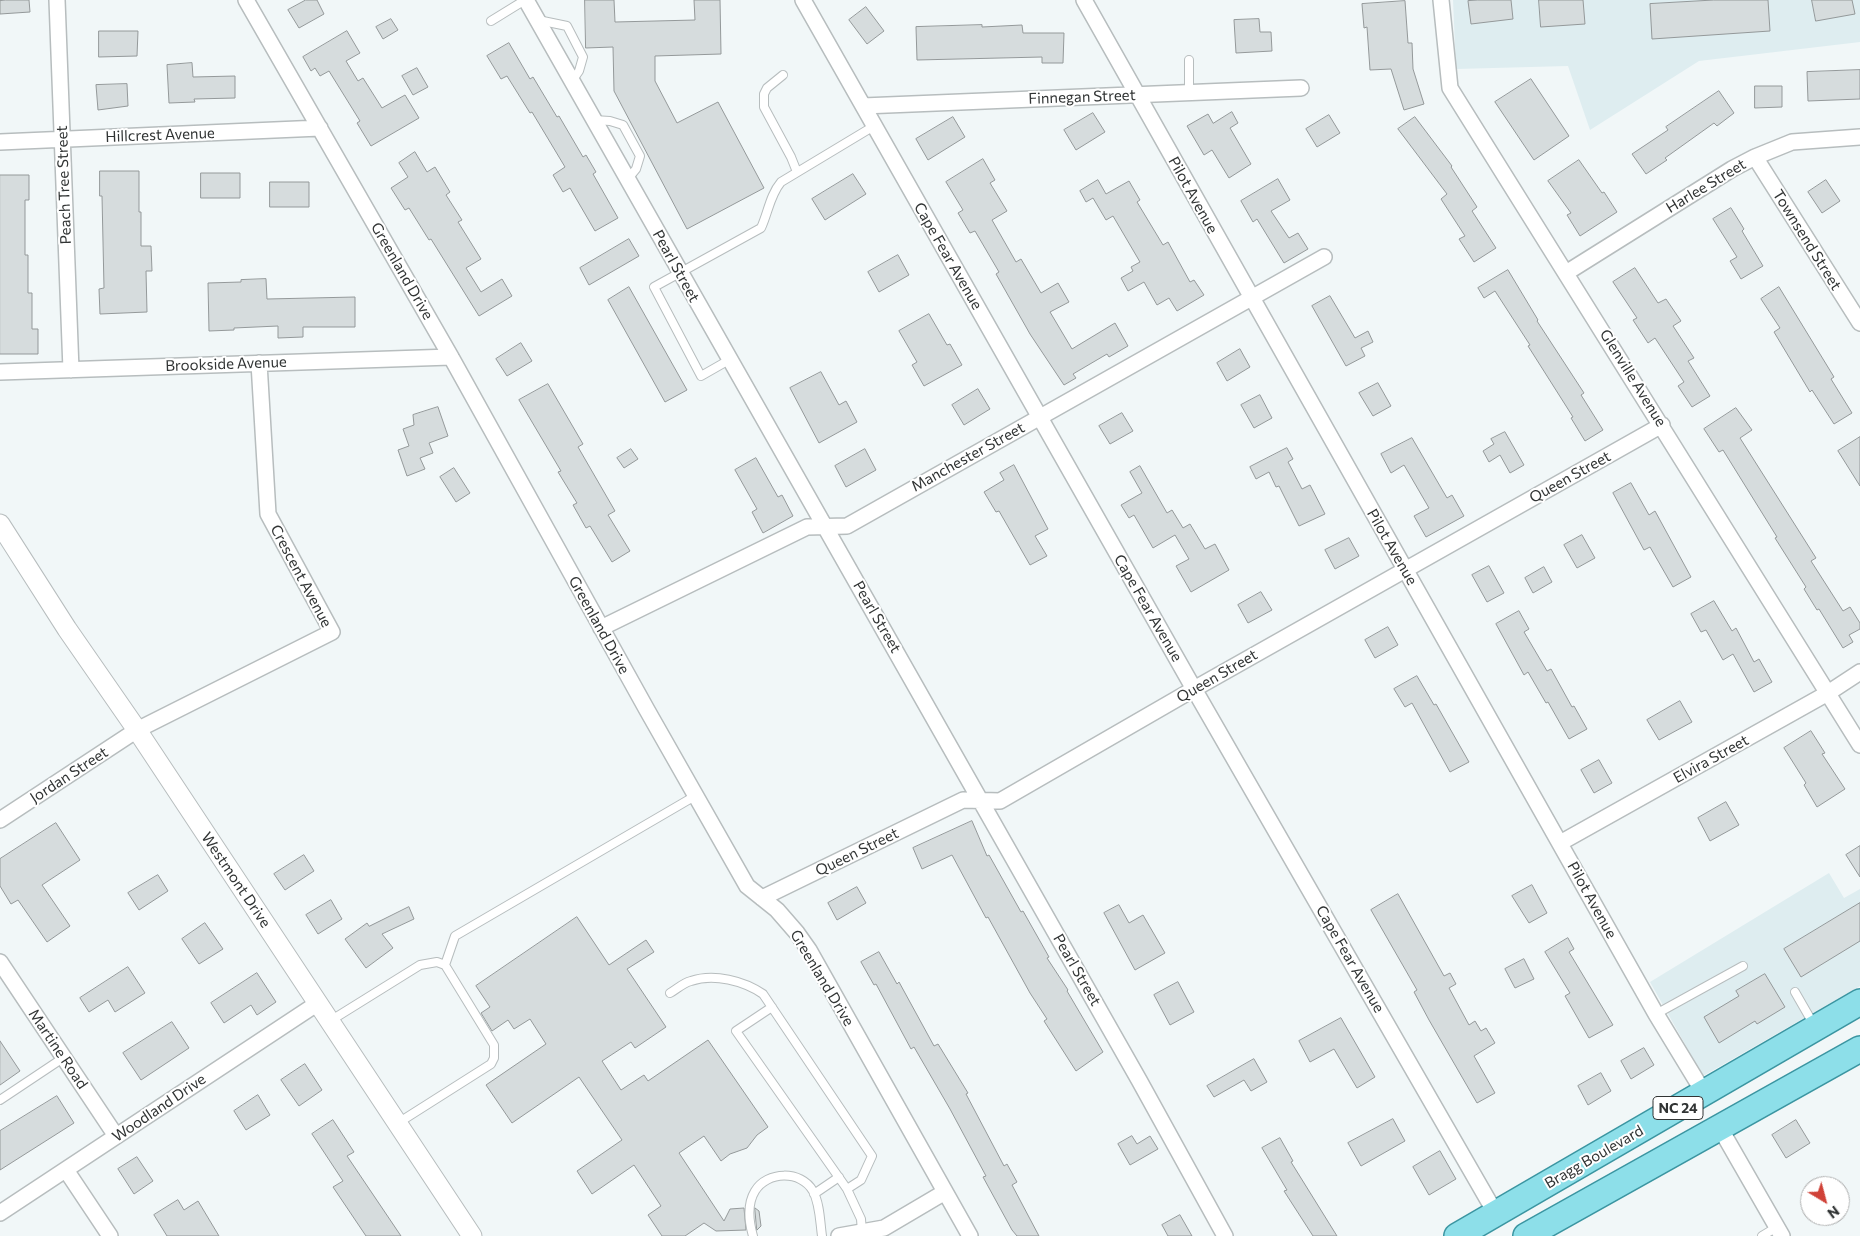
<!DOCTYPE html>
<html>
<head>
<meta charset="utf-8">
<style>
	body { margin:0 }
	#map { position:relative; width:1860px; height:1236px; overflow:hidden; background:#f1f7f8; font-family:Commissioner,sans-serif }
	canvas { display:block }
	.north { position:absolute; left:1800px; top:1176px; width:50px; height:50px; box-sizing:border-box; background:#fff; border:1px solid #adaeae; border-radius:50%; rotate:143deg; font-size:14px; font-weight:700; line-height:20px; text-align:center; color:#313434 }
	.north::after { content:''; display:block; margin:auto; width:18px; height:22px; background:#d04238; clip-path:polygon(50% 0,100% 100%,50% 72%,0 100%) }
</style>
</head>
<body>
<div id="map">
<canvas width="1860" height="1236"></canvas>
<div class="north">N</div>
</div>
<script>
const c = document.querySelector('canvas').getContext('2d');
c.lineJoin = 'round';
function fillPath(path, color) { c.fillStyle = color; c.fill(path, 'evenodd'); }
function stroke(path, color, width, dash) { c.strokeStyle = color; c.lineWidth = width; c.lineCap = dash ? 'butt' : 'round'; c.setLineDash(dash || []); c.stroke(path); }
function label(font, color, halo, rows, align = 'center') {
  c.font = font + ' Commissioner,sans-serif'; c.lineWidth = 4; c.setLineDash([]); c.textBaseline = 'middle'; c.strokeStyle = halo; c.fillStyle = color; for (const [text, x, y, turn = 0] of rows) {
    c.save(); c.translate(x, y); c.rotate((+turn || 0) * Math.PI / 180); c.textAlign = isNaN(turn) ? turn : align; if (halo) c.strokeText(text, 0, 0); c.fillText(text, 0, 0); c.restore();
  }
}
fillPath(new Path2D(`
	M1453,0H1860V42L1699,61L1590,130L1568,66L1456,69Z
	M1829,873L1844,898L1860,889V986L1703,1076L1650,982Z`), '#deedf0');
const building = new Path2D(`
	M6,0H29L30,12L0,14V1Z
	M306,0H317L324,14L299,28L288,10Z
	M585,0H614L615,22L695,20L694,0H720L721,54L655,56V81L677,123L718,102L764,188L687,229L614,91L613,47L586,48Z
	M1478,0H1511L1513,19L1471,24L1468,1Z
	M1539,0H1583L1585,24L1541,27Z
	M1714,0H1768L1770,31L1652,39L1650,4Z
	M1812,0H1852L1855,14L1816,21Z
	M1405,1L1408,43H1412L1413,69L1424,104L1404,110L1391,69L1370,70L1367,27L1364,28L1362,4Z
	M866,7L884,31L867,44L849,20Z
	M391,19L398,30L383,39L376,27Z
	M1259,19L1260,32H1271L1272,51L1236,53L1234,20Z
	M982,25V27L1022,25L1023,33H1064L1063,63H1042V57L917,60L916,27Z
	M99,31H138L137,56L99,57Z
	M347,31L360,53L346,61L358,81L363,78L382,108L405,95L419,118L371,146L357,123L360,121L329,71L320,76L315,68L311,71L303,57Z
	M509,43L530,79L533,77L557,117L559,116L583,157L586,155L596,172L593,174L618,218L595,231L570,188L563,192L553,175L565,167L532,112L530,113L507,76L501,79L487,56Z
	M192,63L193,77L235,76V98L194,99L195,102L169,103L167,65Z
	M417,68L428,87L413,95L402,76Z
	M1860,70V99L1808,101L1807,72Z
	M1531,79L1569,136L1534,160L1495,102Z
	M127,84L128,106L98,110L96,85Z
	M1755,86H1782V107L1755,108Z
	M1719,91L1734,113L1717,126L1714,123L1665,158L1667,160L1646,174L1632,154L1668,130L1666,127Z
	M1232,112L1238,123L1230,128L1251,164L1229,178L1212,150L1204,155L1187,126L1208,114L1213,123Z
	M1093,113L1105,132L1076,150L1064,130Z
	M1329,115L1340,133L1317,147L1306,129Z
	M953,117L965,137L928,160L916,139Z
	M1415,117L1452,166L1451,167L1477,207L1472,211L1496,248L1474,262L1459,239L1465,236L1441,199L1447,194L1398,129Z
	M415,152L427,172L435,167L450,192L446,195L462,220L458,222L481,259L466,268L481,292L502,279L512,296L479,316L431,239L429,240L409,208L405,210L391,188L408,177L399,163Z
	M983,159L995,180L990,183L1007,211L992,220L1016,262L1021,259L1041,293L1058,283L1069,302L1050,312L1072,349L1115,323L1128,346L1109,357L1107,354L1073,374L1076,378L1064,385L1030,334L996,274L999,272L975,231L970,233L958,213L963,210L946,182Z
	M1579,160L1602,193L1604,192L1617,212L1580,236L1567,215L1571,213L1548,181Z
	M100,171H139V212H141V246H151L152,271H146L147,312L100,314L99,289L104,288L102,196H100Z
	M201,173H240V198H201Z
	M853,174L866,194L825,220L812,199Z
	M0,175H29V200H25V255H28V293H32V329H38V354H0Z
	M1278,179L1290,200L1271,211L1289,238L1298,233L1308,249L1284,263L1257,219L1253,222L1241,201Z
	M1098,180L1106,194L1129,181L1140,200L1137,202L1163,245L1168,242L1190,282L1194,280L1204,295L1177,311L1169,298L1157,305L1144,282L1128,291L1121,278L1133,271L1131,267L1140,262L1113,216L1106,220L1093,198L1086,202L1080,191Z
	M1826,180L1840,201L1822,213L1808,192Z
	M270,182H309V207H270Z
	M1731,208L1744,229L1742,231L1763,266L1741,279L1730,261L1737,257L1713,219Z
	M629,239L639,256L589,285L580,268Z
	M898,255L909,275L879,292L868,272Z
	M1635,268L1658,303L1666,299L1681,321L1673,326L1694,358L1688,361L1710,396L1692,407L1678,386L1684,382L1655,338L1648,343L1633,320L1637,318L1613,282Z
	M1508,270L1538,320L1537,321L1584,393L1581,395L1603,430L1585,441L1571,418L1573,417L1528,346L1530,345L1495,291L1484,298L1478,288Z
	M266,279L267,299L355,297V327H303V337L278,338V326L234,328V330L209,331L208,283L241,282V280Z
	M629,287L687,390L665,402L608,300Z
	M1779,287L1834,377L1831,379L1852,413L1834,424L1812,390L1810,392L1774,332L1780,328L1761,299Z
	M1330,296L1355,338L1368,331L1373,342L1361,348L1365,356L1346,366L1312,306Z
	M929,314L947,345L950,344L962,365L924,386L912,365L917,362L899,331Z
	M521,343L532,361L507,376L496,359Z
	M1240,349L1250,367L1227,381L1217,363Z
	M821,372L839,405L846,401L857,422L819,443L790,388Z
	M1378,383L1391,406L1373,416L1359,393Z
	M548,384L583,444L578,447L615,511L608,515L630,551L612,562L590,526L586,528L573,505L577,503L558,472L561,471L519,400Z
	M978,389L990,409L964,425L952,405Z
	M1260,395L1272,418L1254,428L1241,405Z
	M438,407L448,436L429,443L433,453L420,458L425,469L407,476L398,450L409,446L403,429L414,425L413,415Z
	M1736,408L1752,430L1740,438L1816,558L1811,561L1843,611L1850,607L1860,623V629L1849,635L1853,642L1843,648L1819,609L1817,610L1804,589L1806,587L1775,538L1777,537L1723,450L1719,452L1704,429Z
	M1122,413L1133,431L1110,444L1099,426Z
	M1505,432L1524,465L1510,473L1500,455L1489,462L1483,451L1494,444L1491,439Z
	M1860,437V486L1838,451Z
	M1412,438L1447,498L1452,495L1464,516L1426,537L1414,516L1429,508L1404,465L1391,473L1381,454Z
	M1287,448L1293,459L1288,462L1302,489L1310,485L1325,514L1299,526L1279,486L1276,487L1269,472L1256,479L1250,467Z
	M631,449L638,459L624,468L617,458Z
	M865,449L876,470L846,487L835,466Z
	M756,458L778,497L782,495L793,516L763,533L752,512L757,509L735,470Z
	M1014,465L1048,529L1035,536L1047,556L1030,565L999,511L996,512L984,492L1004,480L1000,473Z
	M1140,466L1167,513L1172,510L1183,528L1190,524L1205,549L1215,544L1229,570L1191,592L1176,566L1189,559L1175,535L1153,548L1134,515L1129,518L1121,505L1142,493L1130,472Z
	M454,468L470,493L456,502L440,477Z
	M1631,483L1649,515L1655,511L1691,577L1673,587L1650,547L1644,550L1613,493Z
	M1582,535L1595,558L1577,568L1564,545Z
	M1349,538L1359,556L1335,569L1325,550Z
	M1489,566L1504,593L1487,602L1472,575Z
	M1544,567L1552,582L1533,593L1525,578Z
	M1261,592L1272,610L1248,623L1238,605Z
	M1714,601L1732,631L1736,628L1754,662L1759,659L1772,682L1754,692L1733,654L1723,660L1706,630L1701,632L1691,614Z
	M1519,611L1529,629L1524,632L1547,671L1551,669L1572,707L1574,706L1587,729L1569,739L1548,702L1546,703L1528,672L1524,675L1496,624Z
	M1388,627L1398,645L1375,658L1365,640Z
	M1417,676L1434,705L1436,704L1469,762L1450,772L1412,703L1405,707L1394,689Z
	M1680,701L1692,722L1659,740L1647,720Z
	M1811,731L1825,753L1822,754L1845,789L1817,807L1804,785L1806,783L1784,748Z
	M1599,760L1612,783L1594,793L1581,770Z
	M1726,802L1739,825L1710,841L1698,818Z
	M972,821L987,856L989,855L1021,912L1023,911L1049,957L1047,958L1068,990L1067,991L1103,1052L1076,1071L1044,1021L1047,1019L1030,993L988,917L986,918L952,855L922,869L913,848Z
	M56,823L80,860L42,885L70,926L47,942L18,900L11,904L0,886V859Z
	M1860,846V877L1846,855Z
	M304,855L314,871L285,890L274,874Z
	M158,875L168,891L139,910L128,893Z
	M1532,885L1547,913L1529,923L1512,896Z
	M857,887L866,903L837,920L828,903Z
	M1398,894L1444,976L1450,973L1456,984L1449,988L1469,1025L1475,1021L1481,1031L1486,1028L1495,1043L1474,1056L1495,1093L1477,1103L1429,1020L1414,992L1417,990L1371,910Z
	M331,900L342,919L318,934L306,915Z
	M1860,903V941L1801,977L1784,949Z
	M1119,905L1129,923L1143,915L1165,953L1135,970L1104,913Z
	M409,907L414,919L382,934L393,948L366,968L345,939L367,923L369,926Z
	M577,917L609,965L646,940L654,952L627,969L666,1027L635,1048L631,1042L602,1061L621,1090L644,1075L648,1081L708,1040L768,1127L757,1135L747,1148L730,1154L721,1161L704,1136L679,1153L724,1221L730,1209L744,1208L746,1230L716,1231L704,1223L685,1236H662L648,1215L661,1206L634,1165L592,1194L577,1171L622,1140L579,1077L512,1123L486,1085L546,1044L530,1019L514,1029L508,1020L492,1031L481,1013L490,1007L476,986Z
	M205,923L223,949L199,964L182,939Z
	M1568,938L1574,949L1569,952L1613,1025L1589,1038L1565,996L1570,993L1545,952Z
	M879,952L897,984L899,982L934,1046L938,1044L968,1093L966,1094L1004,1166L1007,1164L1017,1182L1012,1185L1039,1236H1017L1012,1230L983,1177L986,1176L950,1109L914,1047L911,1049L876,984L874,985L861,962Z
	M1524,959L1534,979L1515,988L1505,969Z
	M128,967L145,993L115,1012L108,1000L89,1012L80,998Z
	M257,973L276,1002L257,1015L251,1005L224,1023L211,1003Z
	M1765,974L1785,1007L1757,1024L1755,1021L1719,1043L1704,1017L1739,996L1736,991Z
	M1178,982L1194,1012L1170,1025L1154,995Z
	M1341,1018L1375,1077L1357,1088L1334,1049L1310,1062L1299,1041Z
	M172,1022L189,1048L141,1080L123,1053Z
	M0,1041L20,1071L0,1085Z
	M1644,1048L1654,1065L1631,1079L1621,1061Z
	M1254,1059L1267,1082L1251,1091L1244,1080L1214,1097L1207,1086Z
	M305,1064L322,1090L299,1106L281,1080Z
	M1601,1073L1611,1091L1588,1105L1578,1086Z
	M258,1095L270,1115L246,1130L234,1111Z
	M57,1096L74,1123L0,1170V1131Z
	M1393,1119L1405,1141L1361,1166L1348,1143Z
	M333,1120L354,1152L347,1156L401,1236H366L333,1187L343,1181L312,1134Z
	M1796,1120L1810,1143L1786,1158L1772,1135Z
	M1132,1136L1137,1144L1150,1136L1158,1149L1130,1165L1118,1144Z
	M1280,1138L1293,1161L1291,1162L1337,1236H1313L1284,1191L1287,1190L1262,1148Z
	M1440,1151L1456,1179L1429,1195L1413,1167Z
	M137,1157L153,1181L134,1194L118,1169Z
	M178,1200L184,1210L198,1201L219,1236H167L154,1215Z
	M755,1208L759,1211L761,1226L757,1230Z
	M1180,1215L1192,1236H1168L1162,1225Z`);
fillPath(building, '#d6dcdd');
stroke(building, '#94999a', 1);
const service = new Path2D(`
	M538,20L567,26L583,57L579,71L572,81
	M491,21L525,0
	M1189,60V93
	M783,75L767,88L764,94V107L791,157L797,172
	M594,120L610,121L623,125L640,156L636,169L627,180
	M729,360L701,376L654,287L761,228C768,213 770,195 781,182L874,126
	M445,965L455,936L695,796
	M1795,992L1814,1025
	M670,993C677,989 683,983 691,981C714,973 744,981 763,994L872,1156L861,1180L847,1189
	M772,1007L736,1031L847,1189L861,1219L862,1232
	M1656,1014L1743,966
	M330,1021L420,965L437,962L445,965L494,1045V1058L491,1064L398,1123
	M0,1100L63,1058
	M814,1194L839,1177
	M753,1236C749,1222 747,1204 755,1191C767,1171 801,1170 813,1191C820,1204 820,1222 822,1236
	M1762,1236L1777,1227`);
const minor = new Path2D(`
	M57,0L71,370
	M246,0L451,357L647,710L747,886L777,910L797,933L809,950L970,1236
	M526,0L1139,1080L1225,1236
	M803,0L1194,689L1496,1214
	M1084,0L1656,1014L1704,1093
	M1441,0L1450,88L1860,745
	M863,106L1301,88
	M0,142L320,128
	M1755,157L1860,323
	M1566,273L1732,169L1755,157L1792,142L1860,137
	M0,372L451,357
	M601,628L807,527L847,526L1324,257
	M0,820L137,730L332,632L268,514L259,363
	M1560,843L1828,693L1860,672
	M762,898L963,800L1000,801L1194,689L1662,425
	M0,962L116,1136
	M1720,1128L1782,1236
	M66,1170L110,1236
	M0,1213L318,1003
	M839,1236L884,1228L945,1192`);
const tertiary = new Path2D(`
	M0,524L67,629L137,730L472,1236`);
const primary = new Path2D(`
	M1457,1236L1860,1002
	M1526,1236L1860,1049`);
stroke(service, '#b7bdbe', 10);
stroke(minor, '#b7bdbe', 18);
stroke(tertiary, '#b7bdbe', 21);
stroke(primary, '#3b95a1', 28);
stroke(service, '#fff', 8);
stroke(minor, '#fff', 15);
stroke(tertiary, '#fff', 19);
stroke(primary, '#8ddfe9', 25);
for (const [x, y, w] of [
	[1678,1108,50]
]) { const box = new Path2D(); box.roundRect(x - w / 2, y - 11.5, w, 23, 4); c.fillStyle = '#fff'; c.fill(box); stroke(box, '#313434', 1); }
label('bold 14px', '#313434', null, [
	["NC 24",1678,1108]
]);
label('15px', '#313434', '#fff', [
	["Finnegan Street",1082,97,-2],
	["Hillcrest Avenue",160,135,-2],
	["Peach Tree Street",64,185,-92],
	["Harlee Street",1706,186,-31],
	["Pilot Avenue",1193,195,61],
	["Townsend Street",1807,240,58],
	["Cape Fear Avenue",948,256,60],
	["Pearl Street",676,266,61],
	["Greenland Drive",402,271,60],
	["Brookside Avenue",226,364,-2],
	["Glenville Avenue",1633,378,58],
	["Manchester Street",968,457,-29],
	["Queen Street",1570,477,-29],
	["Pilot Avenue",1392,547,60],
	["Crescent Avenue",301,576,62],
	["Cape Fear Avenue",1148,608,60],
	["Pearl Street",877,617,60],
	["Greenland Drive",599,625,61],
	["Queen Street",1217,676,-30],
	["Elvira Street",1711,759,-29],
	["Jordan Street",69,775,-33],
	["Queen Street",857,852,-26],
	["Westmont Drive",236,880,56],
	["Pilot Avenue",1592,900,61],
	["Cape Fear Avenue",1350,959,60],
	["Pearl Street",1077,970,60],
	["Greenland Drive",822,978,59],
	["Martine Road",58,1049,56],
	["Woodland Drive",159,1108,-34],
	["Bragg Boulevard",1594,1157,-30]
]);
</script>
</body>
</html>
